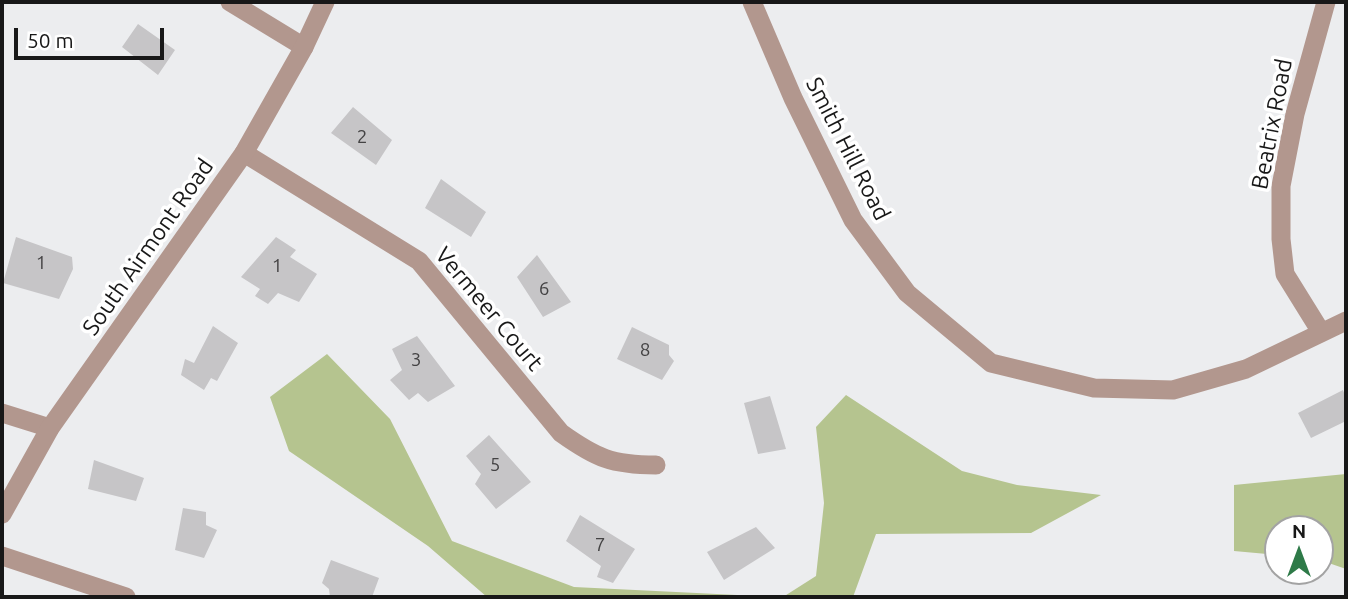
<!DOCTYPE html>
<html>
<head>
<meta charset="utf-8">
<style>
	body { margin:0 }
	#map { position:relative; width:1348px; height:599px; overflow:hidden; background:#ecedef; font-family:Ubuntu,sans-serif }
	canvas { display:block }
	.frame { position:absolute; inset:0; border:4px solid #181818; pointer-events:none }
	.north { position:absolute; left:1264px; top:515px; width:70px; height:70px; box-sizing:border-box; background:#fff; border:2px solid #a3a3a3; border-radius:50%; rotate:0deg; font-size:19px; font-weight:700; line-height:28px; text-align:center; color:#181818 }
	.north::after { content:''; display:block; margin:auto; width:24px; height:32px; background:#2e7a48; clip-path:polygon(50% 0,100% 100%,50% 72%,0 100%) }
	.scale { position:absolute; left:14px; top:28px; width:150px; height:32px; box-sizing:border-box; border:4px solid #181818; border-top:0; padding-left:9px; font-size:21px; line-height:24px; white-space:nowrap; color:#181818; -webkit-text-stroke:5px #fff; paint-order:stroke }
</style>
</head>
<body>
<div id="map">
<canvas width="1348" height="599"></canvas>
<div class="frame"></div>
<div class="north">N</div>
<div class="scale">50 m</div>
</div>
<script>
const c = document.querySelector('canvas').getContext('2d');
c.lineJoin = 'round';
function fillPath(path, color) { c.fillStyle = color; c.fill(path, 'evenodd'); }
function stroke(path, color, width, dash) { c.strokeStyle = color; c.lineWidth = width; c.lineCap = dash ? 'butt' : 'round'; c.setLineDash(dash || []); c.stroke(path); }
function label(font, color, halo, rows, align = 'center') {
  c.font = font + ' Ubuntu,sans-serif'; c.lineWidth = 7; c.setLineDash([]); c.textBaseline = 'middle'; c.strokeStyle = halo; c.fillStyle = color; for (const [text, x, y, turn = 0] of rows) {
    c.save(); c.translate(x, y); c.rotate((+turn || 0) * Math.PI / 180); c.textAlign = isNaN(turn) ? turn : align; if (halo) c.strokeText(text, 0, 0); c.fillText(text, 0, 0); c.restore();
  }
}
fillPath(new Path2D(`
	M327,354L390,419L452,541L574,587L778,597H487L428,546L289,451L270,397Z
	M846,395L962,471L1017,485L1101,495L1031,533L876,534L853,597H783L816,576L824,503L816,427Z
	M1346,474V569L1320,560V529H1278V555L1234,551V485Z`), '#b5c48f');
fillPath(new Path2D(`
	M138,24L175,50L158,75L122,47Z
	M353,107L392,140L376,165L331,133Z
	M441,179L486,212L471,237L425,208Z
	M16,237L72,257L73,269L59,299L3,283Z
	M276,237L296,250L290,257L317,274L299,302L278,293L268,304L255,296L260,289L241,277Z
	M537,255L571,302L543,317L517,277Z
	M213,326L238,343L217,381L211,378L204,390L181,375L185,359L194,363Z
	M632,327L669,345V355L674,361L662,380L617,359Z
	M417,336L455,386L428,402L418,393L409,400L390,380L402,370L392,349Z
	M1343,390L1346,398V421L1311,438L1298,413Z
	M770,396L786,449L758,454L744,403Z
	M489,435L531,482L496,509L475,484L481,474L466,456Z
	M94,460L144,478L136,501L88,489Z
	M183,508L206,512V525L217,530L204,558L175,550Z
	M580,515L635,549L613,583L597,577L601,566L566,541Z
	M756,527L775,548L724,580L707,552Z
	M331,560L379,578L372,597H330L329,589L322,583Z`), '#c6c5c7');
stroke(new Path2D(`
	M230,2L304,47
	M752,2L793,98L853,220L907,293L991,363L1094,388L1173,390L1246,369L1346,321
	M244,153L419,261L561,433C596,458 612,465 656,465
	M1321,332L1285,274L1281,239V186L1295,114L1326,2
	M2,413L50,428
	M2,556L126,597`), '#b2978e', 19);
stroke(new Path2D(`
	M2,514L50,428L244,153L304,47L325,2`), '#b2978e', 19);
label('19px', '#444344', null, [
	["2",362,137],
	["1",41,263],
	["1",277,266],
	["6",544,289],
	["8",645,350],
	["3",416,360],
	["5",495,465],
	["7",600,545]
]);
label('23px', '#181818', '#fff', [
	["Beatrix Road",1272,124,-79],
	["Smith Hill Road",848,149,63],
	["South Airmont Road",148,247,-55],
	["Vermeer Court",489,309,50]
]);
</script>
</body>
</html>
